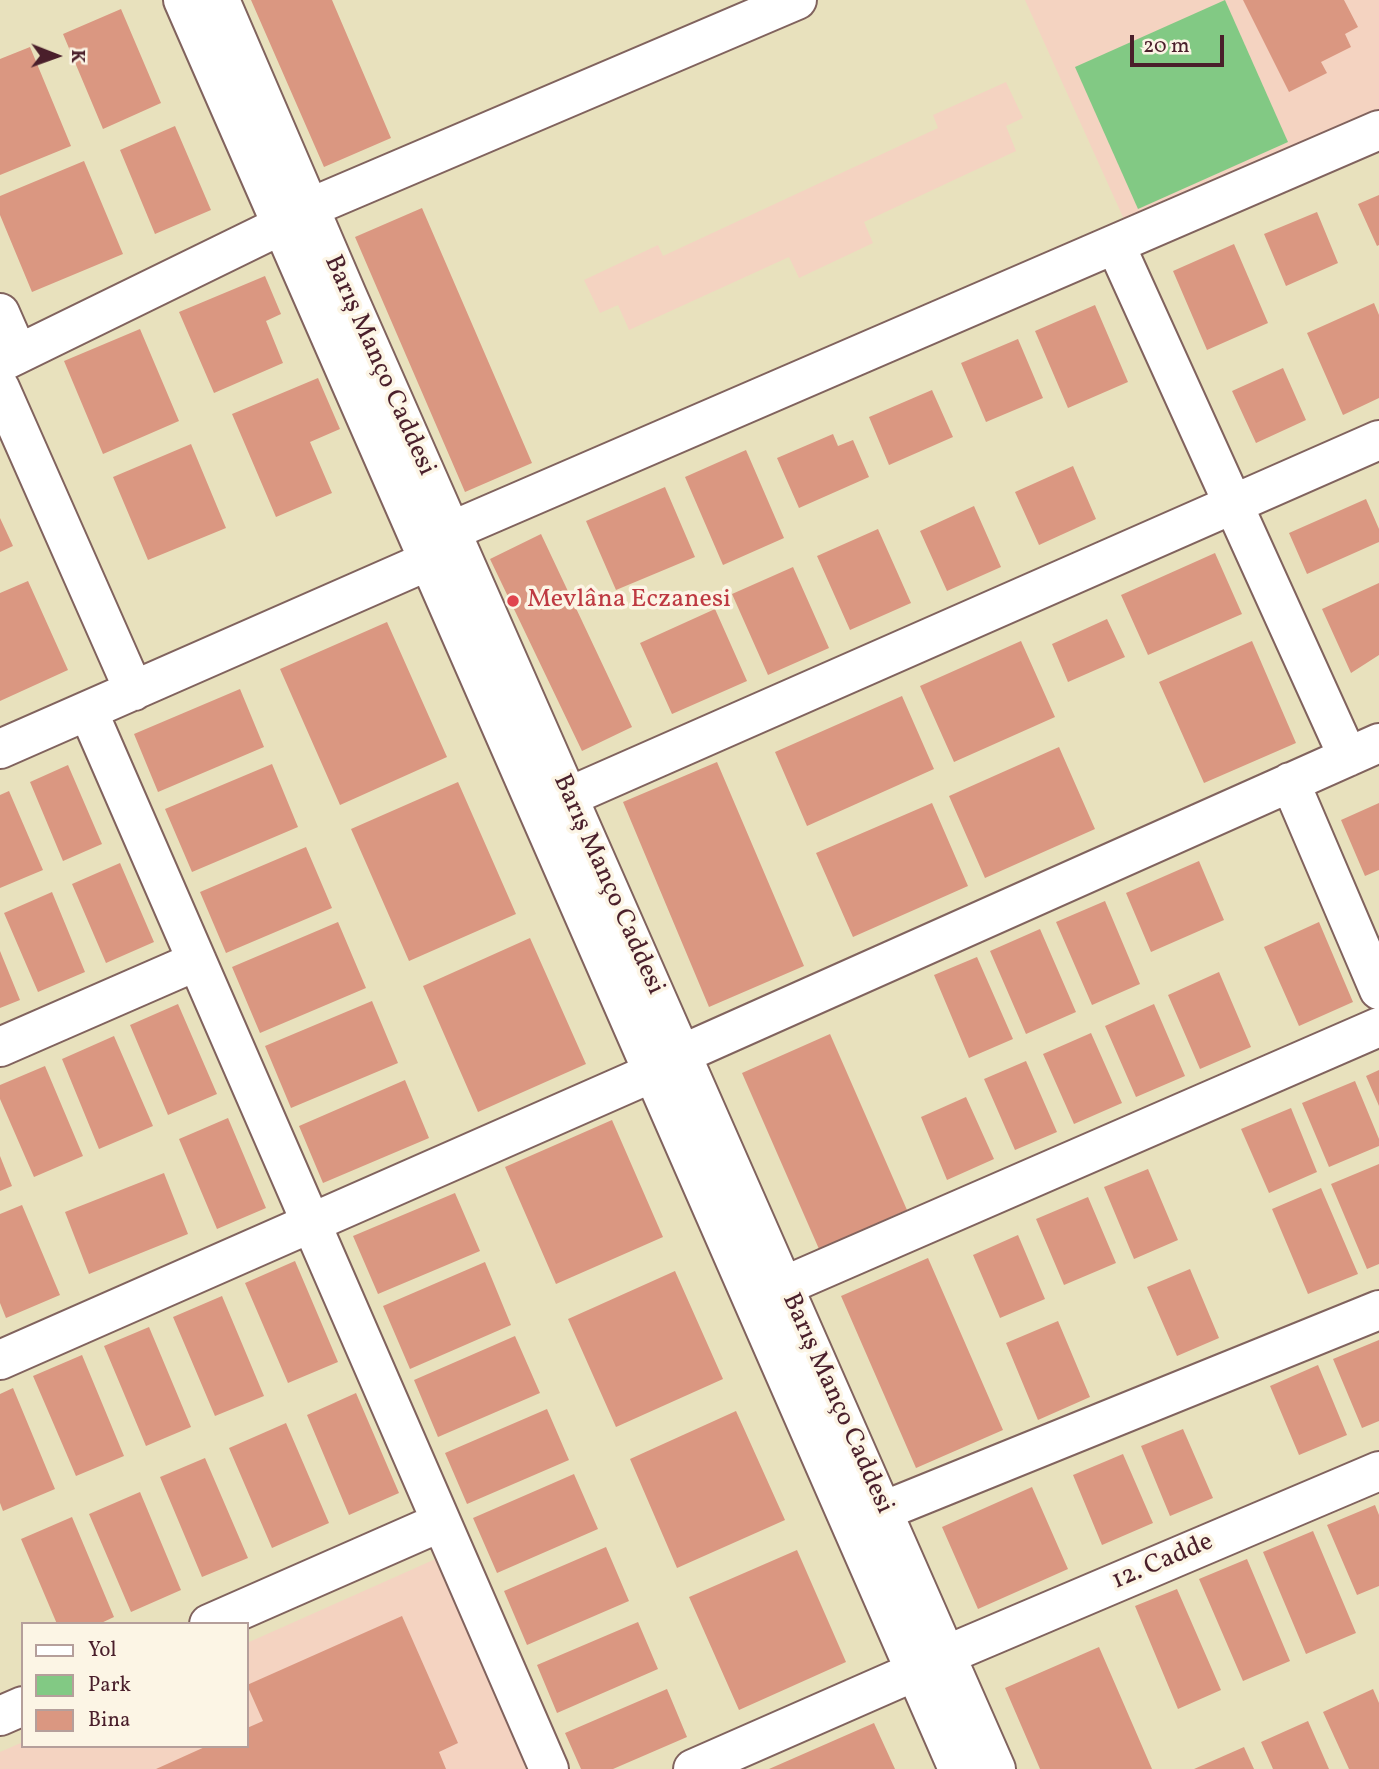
<!DOCTYPE html>
<html>
<head>
<meta charset="utf-8">
<style>
	body { margin:0 }
	#map { position:relative; width:1379px; height:1769px; overflow:hidden; background:#e8e1bd; font-family:Vollkorn,serif }
	canvas { display:block }
	.legend { position:absolute; left:21px; top:1622px; width:228px; height:126px; box-sizing:border-box; background:#fcf5e5; border:2px solid #b59f9b; margin:0; padding:9px 12px; list-style:none; font-size:21px; color:#4a1f2b }
	.legend li { display:flex; align-items:center; gap:14px; height:35px }
	.legend b { width:35px; border:2px solid #b59f9b }
	.north { position:absolute; left:21px; top:21px; width:70px; height:70px; -webkit-text-stroke:5px #fcf5e5; paint-order:stroke; rotate:91deg; font-size:19px; font-weight:700; line-height:28px; text-align:center; color:#4a1f2b }
	.north::after { content:''; display:block; margin:auto; width:24px; height:32px; background:#4a1f2b; clip-path:polygon(50% 0,100% 100%,50% 72%,0 100%) }
	.scale { position:absolute; left:1130px; top:35px; width:94px; height:32px; box-sizing:border-box; border:4px solid #4a1f2b; border-top:0; padding-left:9px; font-size:21px; line-height:24px; white-space:nowrap; color:#4a1f2b; -webkit-text-stroke:5px #fcf5e5; paint-order:stroke }
</style>
</head>
<body>
<div id="map">
<canvas width="1379" height="1769"></canvas>
<ul class="legend">
<li><b style="height:9px;background:#fff"></b>Yol</li>
<li><b style="height:19px;background:#82c984"></b>Park</li>
<li><b style="height:19px;background:#da9781"></b>Bina</li>
</ul>
<div class="north">K</div>
<div class="scale">20 m</div>
</div>
<script>
const c = document.querySelector('canvas').getContext('2d');
c.lineJoin = 'round';
function fillPath(path, color) { c.fillStyle = color; c.fill(path, 'evenodd'); }
function stroke(path, color, width, dash) { c.strokeStyle = color; c.lineWidth = width; c.lineCap = dash ? 'butt' : 'round'; c.setLineDash(dash || []); c.stroke(path); }
function label(font, color, halo, rows, align = 'center') {
  c.font = font + ' Vollkorn,serif'; c.lineWidth = 7; c.setLineDash([]); c.textBaseline = 'middle'; c.strokeStyle = halo; c.fillStyle = color; for (const [text, x, y, turn = 0] of rows) {
    c.save(); c.translate(x, y); c.rotate((+turn || 0) * Math.PI / 180); c.textAlign = isNaN(turn) ? turn : align; if (halo) c.strokeText(text, 0, 0); c.fillText(text, 0, 0); c.restore();
  }
}
fillPath(new Path2D(`
	M1025,0H1379V111L1127,226Z
	M1006,82L1023,118L1006,126L1016,151L864,222L873,243L799,278L789,257L629,330L618,305L600,313L584,280L658,245L663,256L938,128L933,115Z
	M440,1557L533,1769H0V1752L23,1742V1746H247V1643Z`), '#f4d3c1');
fillPath(new Path2D(`
	M1225,0L1288,142L1138,209L1075,67Z`), '#82c984');
fillPath(new Path2D(`
	M251,0H332L391,138L324,167Z
	M1243,0H1344L1358,27L1345,34L1351,47L1321,62L1327,73L1289,92Z
	M121,9L161,103L103,129L63,34Z
	M30,47L71,146L0,175V59Z
	M175,126L211,210L155,234L120,150Z
	M84,161L123,254L32,292L0,215V196Z
	M1379,195V245L1377,246L1358,204Z
	M422,208L532,463L465,492L355,237Z
	M1317,212L1338,263L1286,286L1264,234Z
	M1234,244L1268,323L1207,350L1173,271Z
	M265,276L281,314L266,321L283,363L214,393L179,312Z
	M1374,303L1379,315V398L1343,415L1307,333Z
	M1095,305L1128,382L1068,408L1035,331Z
	M140,329L179,421L103,454L64,361Z
	M1018,339L1043,398L986,422L961,363Z
	M1283,368L1306,420L1256,443L1232,391Z
	M318,378L340,429L310,442L332,493L276,517L232,414Z
	M932,390L953,437L889,465L869,417Z
	M833,434L838,446L853,440L869,477L799,508L777,458Z
	M191,444L226,528L148,560L113,477Z
	M746,450L784,538L723,565L685,477Z
	M1073,466L1096,519L1039,545L1015,492Z
	M665,487L695,557L616,590L586,521Z
	M1366,499L1379,529V542L1307,574L1289,533Z
	M974,506L1001,567L947,591L920,531Z
	M0,518L13,546L0,552Z
	M878,529L911,603L850,630L817,556Z
	M541,534L632,727L582,751L490,559Z
	M1215,553L1242,614L1148,655L1121,595Z
	M793,567L829,648L768,675L732,594Z
	M28,581L68,670L0,701V593Z
	M1379,583V655L1351,673L1322,609Z
	M715,609L747,681L672,714L640,643Z
	M1107,619L1125,657L1068,682L1052,644Z
	M387,622L447,757L340,805L280,669Z
	M1021,641L1055,717L954,762L920,686Z
	M1252,641L1296,743L1204,783L1159,682Z
	M240,689L264,747L158,792L134,734Z
	M902,696L934,769L807,826L775,752Z
	M1059,747L1095,829L985,878L949,796Z
	M717,762L804,966L709,1007L623,802Z
	M272,764L298,827L192,872L165,809Z
	M68,765L102,844L63,861L30,782Z
	M458,782L516,914L409,961L351,829Z
	M9,791L43,870L0,888V795Z
	M932,803L968,886L853,937L816,853Z
	M1379,803V870L1365,876L1341,820Z
	M306,847L332,908L226,953L200,892Z
	M1199,861L1224,920L1151,952L1126,893Z
	M120,863L154,942L106,963L72,884Z
	M52,892L85,972L38,992L4,913Z
	M1105,901L1140,984L1092,1005L1056,922Z
	M338,922L366,988L260,1033L232,967Z
	M1319,922L1353,1002L1299,1026L1264,947Z
	M1040,929L1076,1012L1026,1034L990,951Z
	M530,938L586,1064L478,1112L423,986Z
	M0,951L20,1000L0,1008Z
	M977,957L1013,1039L969,1058L934,975Z
	M1219,972L1251,1047L1200,1069L1168,995Z
	M372,1001L398,1063L291,1108L265,1046Z
	M178,1004L217,1094L168,1115L130,1025Z
	M1154,1004L1185,1076L1136,1097L1105,1026Z
	M1091,1033L1122,1103L1074,1124L1043,1054Z
	M830,1034L907,1210L819,1249L742,1073Z
	M114,1036L153,1126L99,1149L62,1059Z
	M1026,1061L1057,1132L1015,1150L984,1079Z
	M45,1066L83,1156L34,1177L0,1099V1085Z
	M1379,1070V1106L1366,1076Z
	M405,1080L429,1138L323,1183L299,1126Z
	M1355,1081L1379,1139V1146L1329,1167L1302,1103Z
	M966,1097L994,1159L947,1180L921,1117Z
	M1291,1108L1317,1172L1269,1193L1241,1129Z
	M228,1118L266,1208L217,1229L179,1139Z
	M612,1120L663,1237L556,1284L505,1167Z
	M0,1156L12,1186L0,1191Z
	M1379,1164V1264L1367,1269L1331,1184Z
	M1148,1169L1178,1240L1134,1259L1104,1187Z
	M164,1173L188,1234L89,1274L65,1212Z
	M1321,1188L1358,1274L1308,1294L1272,1209Z
	M455,1193L480,1251L378,1294L353,1236Z
	M1088,1197L1116,1263L1064,1285L1036,1219Z
	M22,1205L60,1295L6,1318L0,1303V1214Z
	M1018,1235L1045,1299L1000,1318L973,1255Z
	M928,1258L1003,1430L916,1468L841,1296Z
	M295,1261L338,1362L288,1383L245,1283Z
	M485,1262L511,1325L410,1369L383,1306Z
	M1190,1269L1219,1338L1177,1356L1147,1287Z
	M675,1271L723,1379L616,1427L568,1319Z
	M222,1296L264,1396L215,1416L173,1317Z
	M1058,1321L1090,1397L1038,1420L1006,1343Z
	M149,1327L191,1427L146,1446L104,1346Z
	M515,1336L540,1393L438,1437L414,1380Z
	M1379,1340V1421L1362,1428L1333,1359Z
	M82,1355L124,1456L76,1476L33,1376Z
	M1318,1365L1347,1435L1299,1455L1270,1386Z
	M13,1388L55,1489L3,1511L0,1503V1394Z
	M356,1393L399,1493L349,1515L307,1415Z
	M547,1409L569,1460L467,1504L445,1453Z
	M736,1411L785,1520L677,1568L630,1459Z
	M286,1423L329,1523L272,1548L229,1448Z
	M1183,1429L1213,1498L1170,1516L1141,1446Z
	M1123,1454L1153,1523L1102,1545L1073,1475Z
	M205,1458L248,1558L202,1577L160,1477Z
	M574,1474L598,1529L497,1573L473,1518Z
	M1032,1487L1068,1569L978,1609L942,1527Z
	M140,1492L181,1590L131,1612L89,1514Z
	M1375,1505L1379,1515V1586L1357,1595L1327,1525Z
	M72,1517L114,1617L99,1624H57L21,1539Z
	M1313,1531L1356,1633L1306,1654L1263,1552Z
	M606,1547L629,1601L527,1645L504,1591Z
	M797,1550L846,1662L739,1710L689,1597Z
	M1247,1559L1290,1661L1243,1681L1199,1579Z
	M1177,1589L1221,1690L1178,1709L1135,1606Z
	M402,1616L458,1743L439,1752L446,1769H156L207,1746H247V1728L263,1721L247,1685Z
	M638,1622L658,1669L557,1713L537,1665Z
	M1099,1647L1152,1769H1040L1005,1688Z
	M667,1689L687,1737L613,1769H581L565,1733Z
	M1373,1689L1379,1703V1769H1349L1323,1712Z
	M1308,1721L1329,1769H1273L1261,1742Z
	M874,1723L895,1769H769Z
	M1244,1747L1254,1769H1194Z`), '#da9781');
const minor = new Path2D(`
	M183,0L958,1769
	M220,0L347,295L996,1769
	M309,208L797,0
	M1115,244L1348,757
	M0,313L18,354
	M0,363L282,225
	M0,388L134,691
	M451,531L1379,130
	M88,711L549,1769
	M0,749L428,561
	M1290,782L1379,990
	M568,797L1379,440
	M0,1047L197,961
	M682,1054L1379,743
	M784,1286L1379,1027
	M0,1360L654,1072
	M883,1511L1379,1310
	M209,1624L441,1522
	M946,1655L1379,1471
	M0,1716L23,1706
	M693,1769L916,1671`);
stroke(minor, '#81635e', 42);
stroke(minor, '#fff', 38);
for (const [x, y, r, color] of [
	[513,601,7,"#e0444e"]
]) { const dot = new Path2D(); dot.arc(x, y, r, 0, 2 * Math.PI); c.fillStyle = color; c.fill(dot); stroke(dot, '#fcf5e5', 2.5); }
label('26px', '#4a1f2b', '#fcf5e5', [
	["Barış Manço Caddesi",378,366,66],
	["Barış Manço Caddesi",607,885,66],
	["Barış Manço Caddesi",836,1404,66],
	["12. Cadde",1163,1563,-23]
]);
label('26px', '#be3a42', '#fcf5e5', [
	["Mevlâna Eczanesi",527,601]
], 'left');
</script>
</body>
</html>
